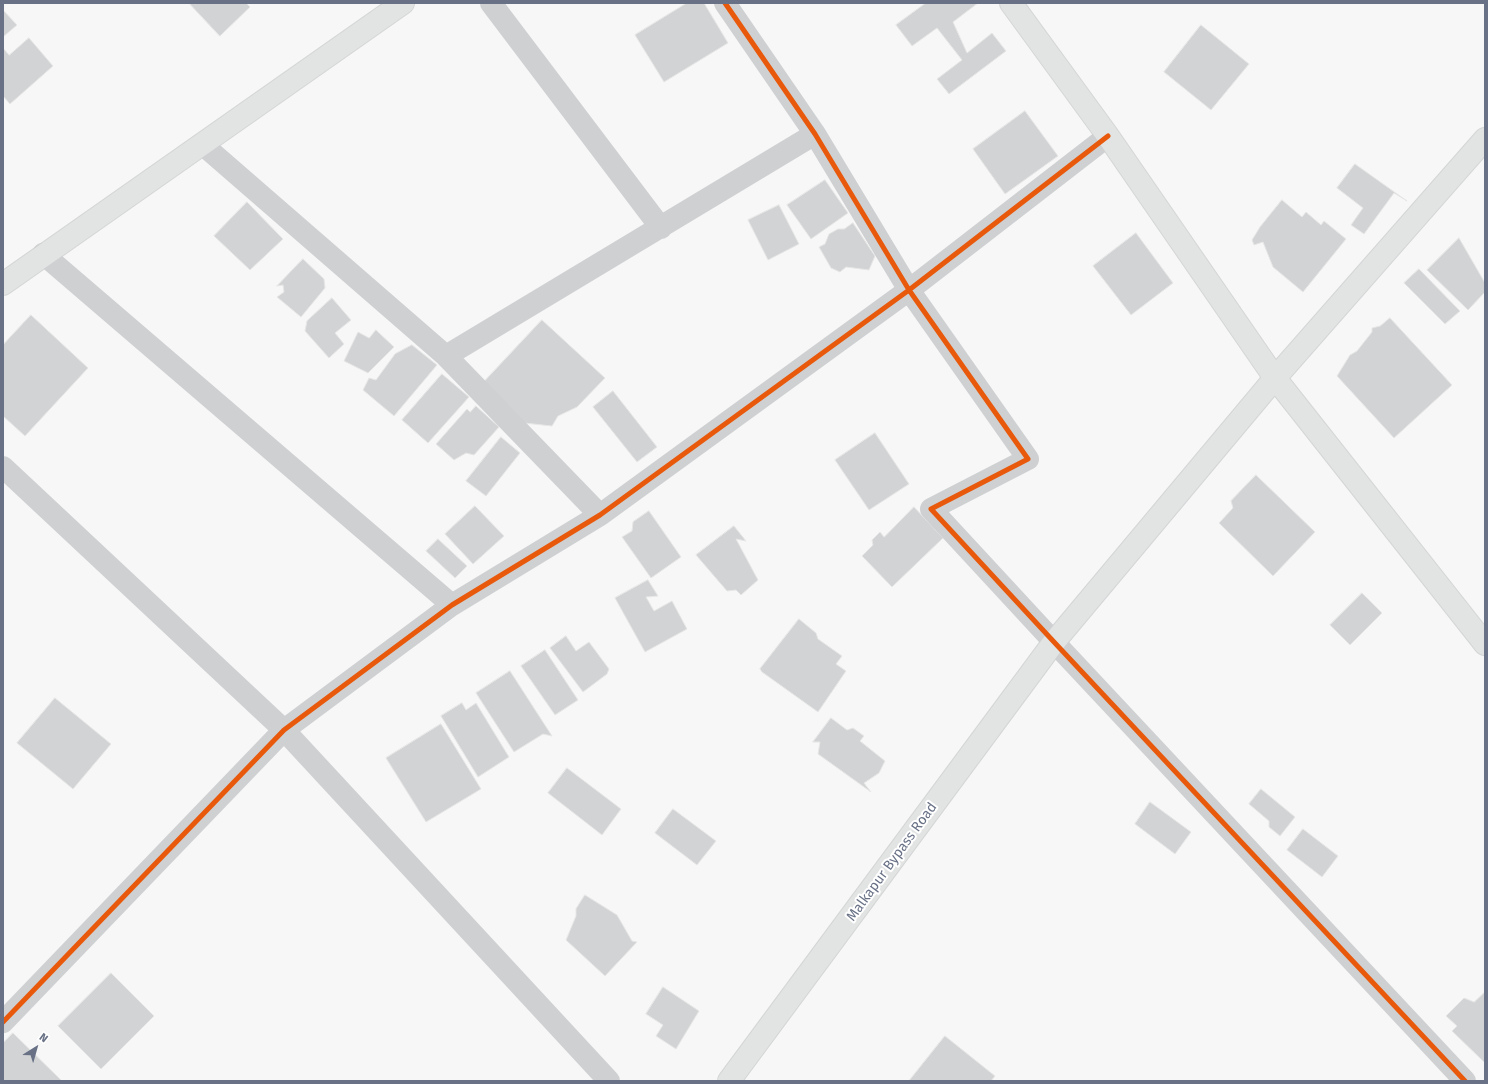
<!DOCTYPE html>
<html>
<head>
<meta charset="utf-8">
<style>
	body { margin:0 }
	#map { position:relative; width:1488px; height:1084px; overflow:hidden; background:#f7f7f7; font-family:"Fira Sans",sans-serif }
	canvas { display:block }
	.frame { position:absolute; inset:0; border:4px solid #687186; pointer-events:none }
	.north { position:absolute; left:16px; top:1028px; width:40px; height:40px; -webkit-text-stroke:3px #fff; paint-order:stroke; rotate:37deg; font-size:11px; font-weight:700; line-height:16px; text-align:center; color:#687186 }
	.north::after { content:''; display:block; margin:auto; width:14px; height:18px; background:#687186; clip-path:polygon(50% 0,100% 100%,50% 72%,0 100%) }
</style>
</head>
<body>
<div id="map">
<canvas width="1488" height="1084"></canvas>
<div class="frame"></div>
<div class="north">N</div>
</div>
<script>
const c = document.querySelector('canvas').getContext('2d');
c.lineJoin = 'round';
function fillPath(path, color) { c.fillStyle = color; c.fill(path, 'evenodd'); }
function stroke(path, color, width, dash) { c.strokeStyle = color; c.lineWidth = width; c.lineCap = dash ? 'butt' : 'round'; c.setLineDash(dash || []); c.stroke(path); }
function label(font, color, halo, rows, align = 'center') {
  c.font = font + ' "Fira Sans",sans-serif'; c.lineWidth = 4; c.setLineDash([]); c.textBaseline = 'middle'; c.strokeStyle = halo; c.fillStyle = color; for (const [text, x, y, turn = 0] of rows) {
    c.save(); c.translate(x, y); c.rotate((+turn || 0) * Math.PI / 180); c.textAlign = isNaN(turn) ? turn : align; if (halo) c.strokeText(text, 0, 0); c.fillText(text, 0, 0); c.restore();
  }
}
const building = new Path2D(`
	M189,3H246L250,7L220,36Z
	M687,3H704L728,43L664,82L635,35Z
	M926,3H978L953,22L967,53L992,33L1006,51L949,94L937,79L962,60L937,28L912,46L896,25Z
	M3,10L17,25L3,37Z
	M1201,25L1249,64L1211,110L1164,72Z
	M29,38L53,66L10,104L3,96V48L9,55Z
	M1025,111L1058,156L1005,194L973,149Z
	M1355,164L1407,201L1394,193L1364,234L1351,225L1363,208L1337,188Z
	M825,180L848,213L811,239L787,205Z
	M1282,200L1302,217L1306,212L1321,225L1324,221L1346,239L1303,292L1273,267L1263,242L1254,245L1252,240L1260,227Z
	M247,202L283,239L250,270L214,236Z
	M779,205L799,244L768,260L748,220Z
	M853,223L875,256L869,270L846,267L840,272L831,268L819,247L825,244L829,234L838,229H844Z
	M1136,233L1173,283L1131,315L1093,266Z
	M1459,238L1485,283V292L1468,310L1427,270Z
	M303,259L324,279L325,288L301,317L277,297L284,292L283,285L277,286Z
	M1419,269L1460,311L1445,324L1404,283Z
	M332,298L351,320L335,333L344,344L329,358L305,331L307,321Z
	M31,315L88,368L25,436L3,416V345Z
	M1390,318L1452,385L1394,438L1337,376L1350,355L1357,351L1372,332V328L1380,326Z
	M542,320L605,378L577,407L558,416L552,426L524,423L482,384Z
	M376,330L394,347L368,373L344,361L358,332L369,338Z
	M412,345L437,365L394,416L363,390L369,378L376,380L395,354Z
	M442,374L469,397L428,443L402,420Z
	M613,391L657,447L637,462L593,407Z
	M476,406L499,427L474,455L466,453L454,460L436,444L467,409L470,412Z
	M875,433L909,484L869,510L835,460Z
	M501,437L520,453L486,496L466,481Z
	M1256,475L1315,532L1273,576L1219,523L1233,508L1231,501Z
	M475,506L504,536L473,564L445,534Z
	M914,507L943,538L892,587L862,556L873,545L872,540L880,532L884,537Z
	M649,511L681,557L651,578L622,537L632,531L633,522Z
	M734,526L746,541L736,539L758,580L741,595L736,590L727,591L696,555Z
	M438,539L467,566L455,578L426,551Z
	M648,580L658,596L646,597L654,611L672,601L687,629L645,652L615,598Z
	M1362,593L1382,613L1350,645L1330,625Z
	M799,619L816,633L818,639L842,656L836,664L846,671L818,712L762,672L760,669Z
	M566,636L576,651L589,642L609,669L607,674L583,692L550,648Z
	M545,650L578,700L555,715L521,666Z
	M510,671L552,736L543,734L514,752L476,693Z
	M55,698L111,744L73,789L17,743Z
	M462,703L466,710L476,703L509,757L478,777L441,716Z
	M831,718L847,730L853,728L864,736L860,741L885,761L879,773L864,783L871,792L818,754L820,742H813Z
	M441,724L481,789L426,822L386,758Z
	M567,768L621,809L602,835L548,793Z
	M1261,789L1295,817L1280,836L1269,827V821L1249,804Z
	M1150,802L1191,832L1175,854L1135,824Z
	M673,809L716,841L697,865L655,833Z
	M1303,829L1338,856L1322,877L1287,850Z
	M585,895L617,915L632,941L637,942L605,976L566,940L576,916V909Z
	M111,973L154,1016L101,1069L58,1026Z
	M663,987L699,1011L676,1049L656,1036L663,1025L646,1014Z
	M1485,992V1063L1452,1031L1457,1026L1446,1016L1464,998L1474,1002Z
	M13,1033L62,1081H3V1043Z
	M945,1036L995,1076L991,1081H909Z`);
fillPath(building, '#d2d3d4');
stroke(building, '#e6e6e6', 1);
const secondary = new Path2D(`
	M1011,3L1108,136L1275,378L1485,644
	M3,284L403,3
	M729,1081L1054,642L1275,378L1485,139`);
stroke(secondary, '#d4d5d6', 24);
stroke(new Path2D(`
	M491,3L661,228
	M725,3L815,134L909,290L1028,459L931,509L1054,642L1465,1081
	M202,144L446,356L600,515
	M43,254L452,605
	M446,356L815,134
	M3,467L284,730L609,1081
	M3,1022L284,730L452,605L600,515L909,290L1108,136`), '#cfd0d2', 22);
stroke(secondary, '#e2e3e3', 22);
stroke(new Path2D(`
	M725,3L815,134L909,290L1028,459L931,509L1054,642L1465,1081
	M3,1022L284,730L452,605L600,515L909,290L1108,136`), '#e8590c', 5);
label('14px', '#687186', '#fff', [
	["Malkapur Bypass Road",892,862,-54]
]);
</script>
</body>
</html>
